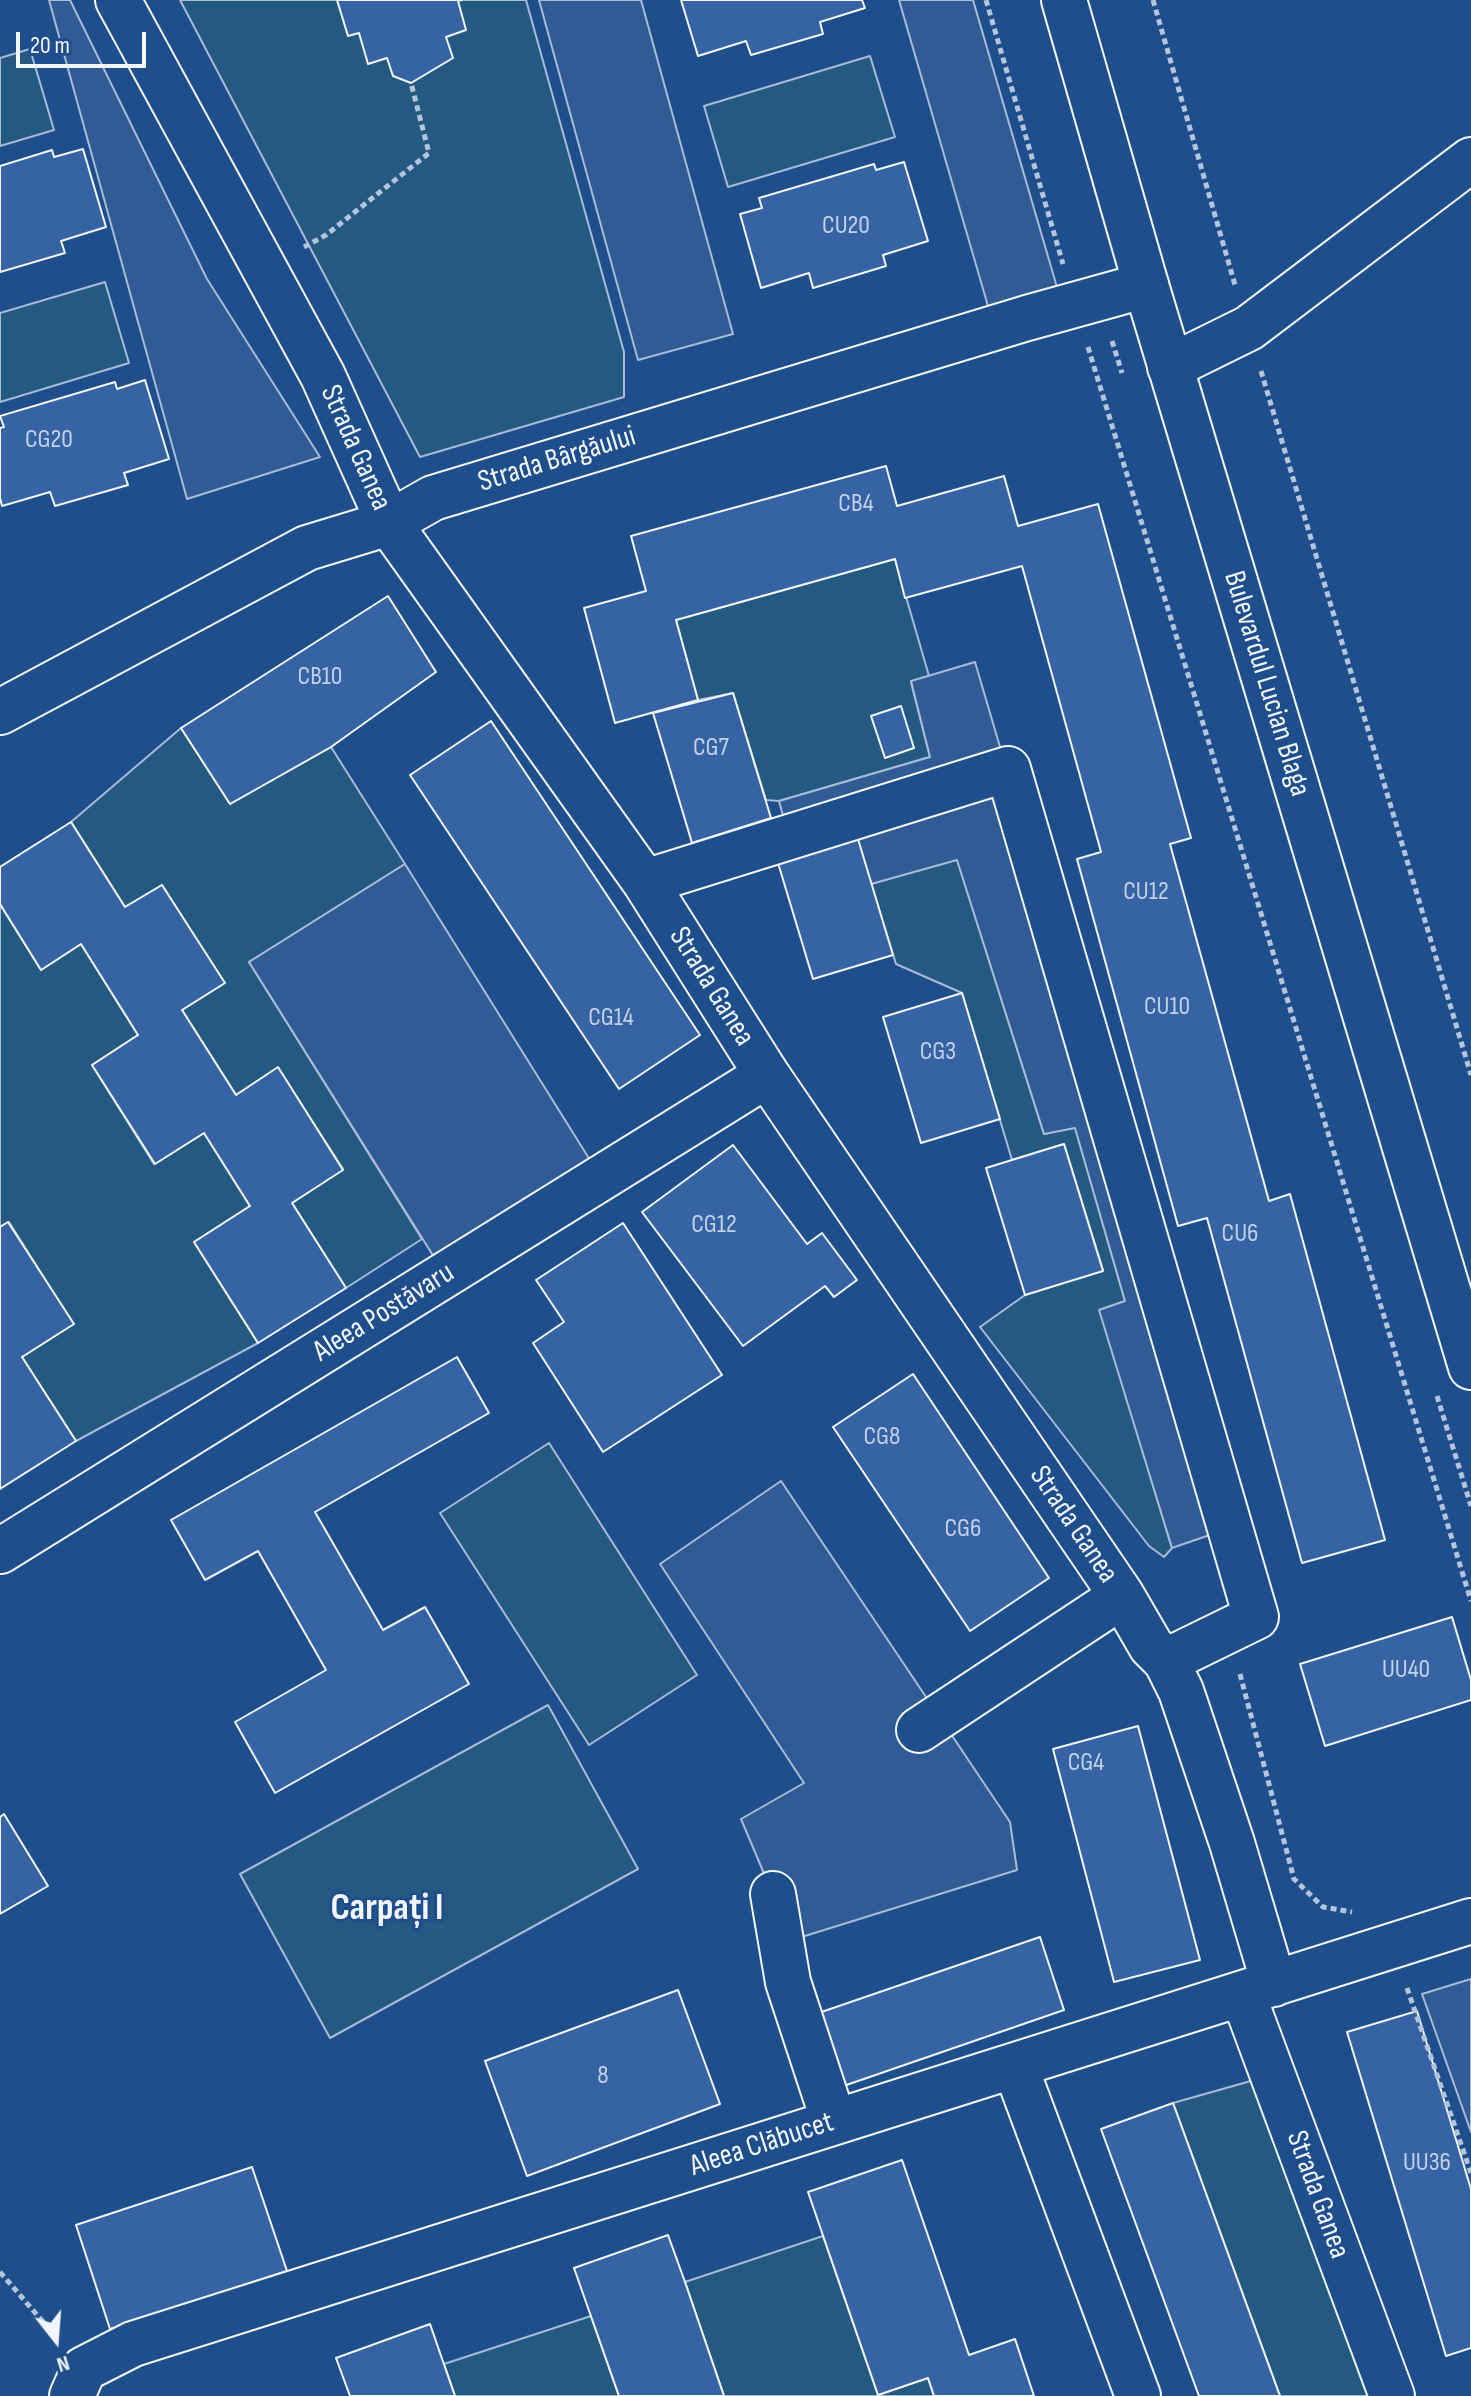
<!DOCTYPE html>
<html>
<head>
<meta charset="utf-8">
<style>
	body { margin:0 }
	#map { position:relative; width:1471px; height:2396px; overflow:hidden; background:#1f4e8c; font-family:"Sofia Sans Condensed",sans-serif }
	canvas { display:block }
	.north { position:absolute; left:16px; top:2300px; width:80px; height:80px; -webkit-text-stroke:6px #1f4e8c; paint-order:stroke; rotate:163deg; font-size:22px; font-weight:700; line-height:32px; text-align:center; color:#f2f6ff }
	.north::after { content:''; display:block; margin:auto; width:28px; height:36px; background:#f2f6ff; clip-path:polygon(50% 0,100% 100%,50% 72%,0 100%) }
	.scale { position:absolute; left:16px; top:32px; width:130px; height:36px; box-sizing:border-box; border:4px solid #f2f6ff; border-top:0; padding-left:10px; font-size:24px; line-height:28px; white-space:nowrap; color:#f2f6ff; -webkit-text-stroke:6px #1f4e8c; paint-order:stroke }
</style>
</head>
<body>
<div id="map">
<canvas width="1471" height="2396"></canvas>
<div class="north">N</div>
<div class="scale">20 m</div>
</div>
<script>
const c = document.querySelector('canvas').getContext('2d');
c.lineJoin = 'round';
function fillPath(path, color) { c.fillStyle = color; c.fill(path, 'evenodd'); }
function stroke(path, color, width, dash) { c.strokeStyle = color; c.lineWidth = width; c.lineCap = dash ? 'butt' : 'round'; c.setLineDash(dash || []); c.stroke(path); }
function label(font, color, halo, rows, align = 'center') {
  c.font = font + ' "Sofia Sans Condensed",sans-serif'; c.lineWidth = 6; c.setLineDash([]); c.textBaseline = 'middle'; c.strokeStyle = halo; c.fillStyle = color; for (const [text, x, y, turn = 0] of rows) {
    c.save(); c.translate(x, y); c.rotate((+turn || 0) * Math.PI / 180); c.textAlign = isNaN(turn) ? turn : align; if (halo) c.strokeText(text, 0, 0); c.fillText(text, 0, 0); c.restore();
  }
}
const green = new Path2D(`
	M180,0H526L624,352V397L420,457Z
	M30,49L54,130L0,146V58Z
	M870,56L895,137L728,187L704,106Z
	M105,282L129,363L0,402V313Z
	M895,559L929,676L911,682L930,757L779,801L766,800L733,693L698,700L676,620Z
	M181,728L230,804L331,747L405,864L249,962L422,1239L346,1288L292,1203L343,1169L278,1068L236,1095L182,1010L224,983L162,885L125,907L71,822Z
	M957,859L1044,1134L1075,1127L1125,1301L1100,1310L1172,1548L1164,1557L1149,1546L980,1327L1025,1295L1103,1270L1064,1144L1012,1160L962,993L896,964L871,884Z
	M0,904L41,970L81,944L138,1035L92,1065L154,1164L204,1133L250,1206L194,1242L258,1343L76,1441L22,1357L73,1324L9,1222L0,1227Z
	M549,1443L697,1675L589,1745L440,1513Z
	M548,1705L638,1869L330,2038L240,1874Z
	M1272,2075L1392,2396H1280L1173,2103Z
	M823,2236L878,2395L928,2378L934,2396H724L685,2282Z
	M591,2316L619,2396H455L444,2364Z`);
fillPath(green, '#245a82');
stroke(green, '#a8bbd7', 2);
const parking = new Path2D(`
	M49,0H70L207,279L320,457L187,499Z
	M539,0H641L733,334L638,360Z
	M899,0H973L1059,294L990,313Z
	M975,662L1230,1528L1172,1548L1099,1310L1125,1301L1075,1128L1044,1134L957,860L871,884L789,838L779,801L930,757L911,681Z
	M405,864L590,1160L434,1257L249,962Z
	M781,1481L1010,1822L1017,1870L792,1940L741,1819L804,1783L660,1564Z
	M1471,1979V2132L1422,1994Z`);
fillPath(parking, '#305b95');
stroke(parking, '#a8bbd7', 2);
const building = new Path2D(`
	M337,0H462L458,1L466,30L446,37L453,58L411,83L393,76L387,58L368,64L359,33L348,36Z
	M681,0H862L865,8L820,22L823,34L751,55L746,41L698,56Z
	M83,149L106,227L61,241L65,253L0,272V166L52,150L54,157Z
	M904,162L928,241L883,255L886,266L813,288L809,273L761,288L740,214L762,208L759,198L874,164L876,170Z
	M145,380L169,459L124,473L128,485L55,506L50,492L2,506L0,498V428L4,427L0,416L115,382L117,389Z
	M886,466L897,506L1004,476L1018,526L1098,504L1191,838L1170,844L1269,1201L1290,1194L1385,1540L1302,1563L1207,1218L1178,1226L1077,859L1101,852L1022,566L905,598L895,559L676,620L698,700L615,723L584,608L646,591L631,536Z
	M388,596L436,672L331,747L230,804L181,728Z
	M733,693L771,818L692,843L653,713Z
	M901,706L914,748L885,758L871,716Z
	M491,721L700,1035L619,1089L410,775Z
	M71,822L125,907L162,885L225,983L182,1010L236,1095L278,1067L343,1170L292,1203L346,1288L258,1343L194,1242L250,1206L204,1133L155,1164L92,1065L138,1035L81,944L41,970L0,904V867Z
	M855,829L893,955L813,979L775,853Z
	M962,993L1000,1119L921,1143L883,1017Z
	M1064,1144L1103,1271L1025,1295L986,1168Z
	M733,1145L807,1244L822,1233L857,1280L834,1297L825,1286L743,1346L642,1212Z
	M8,1222L74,1324L22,1357L76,1441L0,1489V1227Z
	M623,1223L722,1375L603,1452L533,1343L564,1322L536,1280Z
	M457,1357L489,1413L315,1512L383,1630L425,1607L469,1684L275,1793L235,1722L326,1670L258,1551L205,1580L171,1520Z
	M913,1374L1049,1578L970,1631L833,1427Z
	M1452,1617L1471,1680V1700L1325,1746L1300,1664Z
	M1138,1726L1200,1960L1114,1982L1053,1749Z
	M4,1814L48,1886L0,1914V1817Z
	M1040,1937L1064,2010L829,2091L804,2018Z
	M678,1990L720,2104L527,2176L485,2061Z
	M1417,2011L1471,2189V2348L1446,2356L1347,2032Z
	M1173,2103L1280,2396H1199L1101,2129Z
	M902,2160L969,2355L1015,2339L1034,2396H934L928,2378L878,2395L808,2192Z
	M252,2167L287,2271L110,2329L76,2225Z
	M668,2235L685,2282L724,2396H619L574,2268Z
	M430,2324L455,2396H350L336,2358Z`);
fillPath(building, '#3563a3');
stroke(building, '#f2f6ff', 2);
const minor = new Path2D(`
	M118,0L323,376L389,523L645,882L767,1075L1122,1596L1151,1646L1166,1661L1181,1691L1232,1843L1274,1984
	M1170,367L1249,328L1471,160
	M0,712L307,548L389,523L433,498L1027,318L1146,285
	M645,882L1008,769L1256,1617L1166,1661
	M0,1551L767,1075
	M919,1730L1122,1596
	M773,1894L788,1982L834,2122
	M1243,1995L1392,2396
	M1015,2066L1138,2396
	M72,2396L84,2369L133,2344L1471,1921`);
const major = new Path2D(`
	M1064,0L1146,285L1471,1367`);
stroke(minor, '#f2f6ff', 48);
stroke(major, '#f2f6ff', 48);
stroke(new Path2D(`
	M986,0L1063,264
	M1153,0L1235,285
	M304,247L326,235L429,153L411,83
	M1112,341L1122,373
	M1088,347L1471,1601
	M1261,371L1471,1075
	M1437,1396L1471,1506
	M1240,1674L1294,1879L1323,1907L1352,1912
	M1407,1988L1471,2173
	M0,2272L57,2338`), '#b3c4dc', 5, [6, 4]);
stroke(minor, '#1f4e8c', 44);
stroke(major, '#1f4e8c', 44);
label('26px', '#c3d1e8', null, [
	["CU20",846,226],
	["CG20",49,440],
	["CB4",856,504],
	["CB10",320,677],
	["CG7",711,748],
	["CU12",1146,892],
	["CU10",1167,1007],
	["CG14",611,1018],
	["CG3",938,1052],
	["CG12",714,1225],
	["CU6",1240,1234],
	["CG8",882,1437],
	["CG6",963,1529],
	["UU40",1406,1670],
	["CG4",1086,1763],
	["8",603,2076],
	["UU36",1427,2163]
]);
label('30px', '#f2f6ff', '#1f4e8c', [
	["Strada Ganea",355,448,66],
	["Strada Bârgăului",557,460,-17],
	["Bulevardul Lucian Blaga",1266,684,73],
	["Strada Ganea",711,987,58],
	["Aleea Postăvaru",384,1313,-32],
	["Strada Ganea",1073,1525,56],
	["Aleea Clăbucet",762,2145,-18],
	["Strada Ganea",1317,2195,70]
]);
label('bold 38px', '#f2f6ff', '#1f4e8c', [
	["Carpați I",387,1909]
]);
</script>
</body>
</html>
